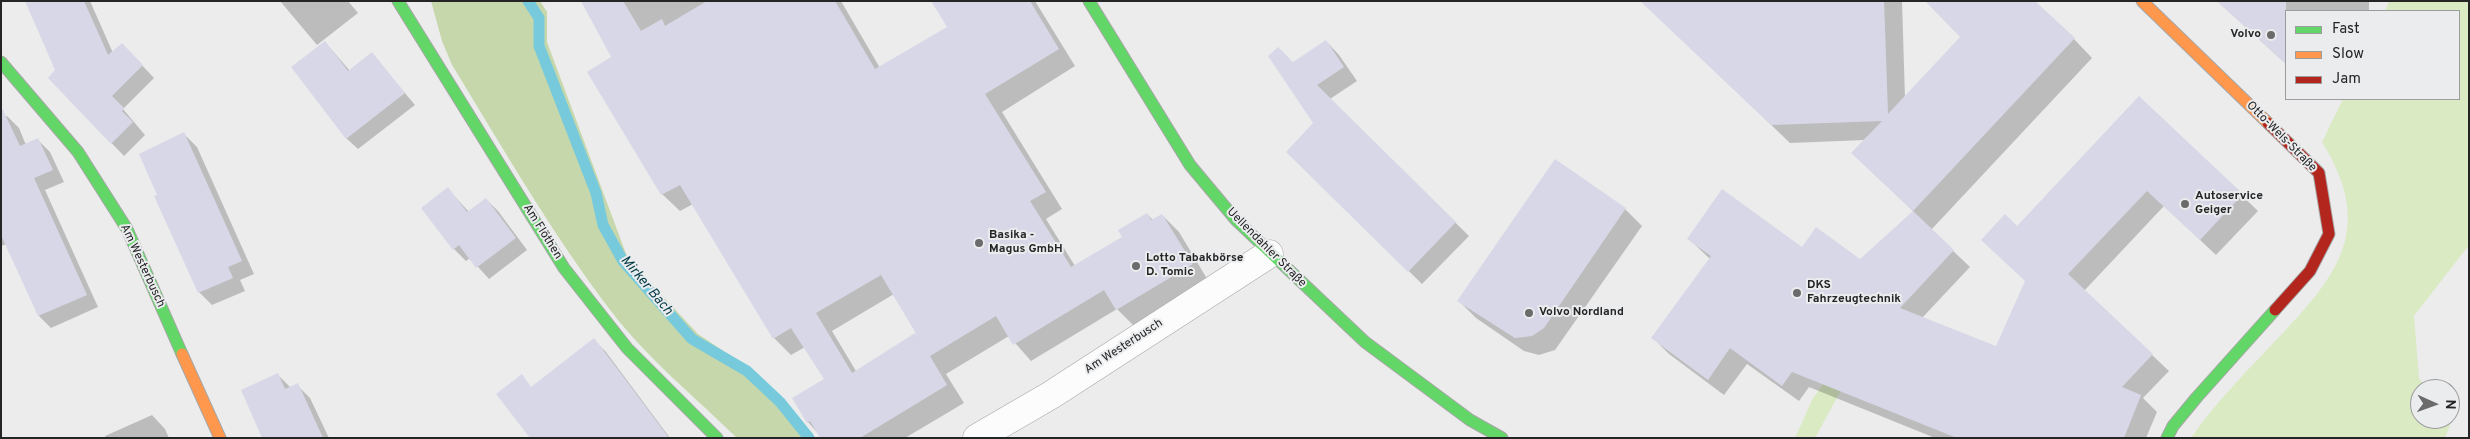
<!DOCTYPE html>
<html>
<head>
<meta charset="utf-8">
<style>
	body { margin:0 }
	#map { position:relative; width:2470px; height:439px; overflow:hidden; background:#ececed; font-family:Overpass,sans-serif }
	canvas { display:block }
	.frame { position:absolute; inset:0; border:2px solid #252526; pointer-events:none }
	.legend { position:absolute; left:2285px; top:10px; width:175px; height:90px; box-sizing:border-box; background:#ebecee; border:1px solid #9c9c9e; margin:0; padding:6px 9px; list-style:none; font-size:15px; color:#252526 }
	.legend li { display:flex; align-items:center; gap:10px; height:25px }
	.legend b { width:25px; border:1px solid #9c9c9e }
	.north { position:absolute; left:2410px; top:379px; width:50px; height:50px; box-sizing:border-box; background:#ebecee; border:1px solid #9c9c9e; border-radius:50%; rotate:92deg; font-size:14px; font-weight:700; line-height:20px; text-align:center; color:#252526 }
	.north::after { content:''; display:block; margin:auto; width:18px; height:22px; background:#6b6b6c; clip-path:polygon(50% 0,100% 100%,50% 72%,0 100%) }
</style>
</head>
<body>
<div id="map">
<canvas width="2470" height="439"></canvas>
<div class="frame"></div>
<ul class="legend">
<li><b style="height:6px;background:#63d668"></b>Fast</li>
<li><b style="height:6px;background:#ff974d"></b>Slow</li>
<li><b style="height:6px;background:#b3261e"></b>Jam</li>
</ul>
<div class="north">N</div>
</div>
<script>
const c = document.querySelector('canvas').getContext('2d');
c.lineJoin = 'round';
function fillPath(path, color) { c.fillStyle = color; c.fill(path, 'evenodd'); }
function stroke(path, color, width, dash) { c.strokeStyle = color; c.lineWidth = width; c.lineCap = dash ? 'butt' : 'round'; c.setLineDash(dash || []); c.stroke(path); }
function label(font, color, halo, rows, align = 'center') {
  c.font = font + ' Overpass,sans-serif'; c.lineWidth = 4; c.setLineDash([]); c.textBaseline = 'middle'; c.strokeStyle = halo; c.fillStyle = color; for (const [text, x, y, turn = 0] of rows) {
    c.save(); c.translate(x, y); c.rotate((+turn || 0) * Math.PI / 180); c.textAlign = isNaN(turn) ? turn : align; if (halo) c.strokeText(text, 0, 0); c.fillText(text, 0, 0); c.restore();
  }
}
fillPath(new Path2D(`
	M2389,1H2469V245L2414,316L2419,378L2427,389H2420V419H2448L2451,423L2445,438H2191C2217,400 2250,368 2281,335C2341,272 2374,226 2322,142L2343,99H2459V11H2385Z
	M1906,261L1864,348L1815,438H1795L1812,400Z`), '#daeac3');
fillPath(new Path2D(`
	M431,1H540L547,12V42L628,259L698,334L755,372L785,400L815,438H737C696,398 645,356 611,311C552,234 503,148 452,65L442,41Z`), '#c6d7ac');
fillPath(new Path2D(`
	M26,1H90L113,53L122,44L154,78L123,109L145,135L124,156L49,78L57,71Z
	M280,1H348L358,13L317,45Z
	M581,1H841L880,68L949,28L933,1H1035L1075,66L1002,112L1062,209L1046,219L1075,266L1124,238L1147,214L1153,220L1162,215L1179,232L1209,282L1134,326L1117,309L1031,361L1009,336L946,374L964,403L905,438H822L808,422L826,379L805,347L791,355L774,338L693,204L680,211L662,194L613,58ZM894,294L919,338L915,334L856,371L832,331Z
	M1642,1H1902L1905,98L2074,39L2092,58L1931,230L1970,267L1922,318L1996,348L2026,281L2017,228L2139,98L2258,211L2216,255L2164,206L2084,291L2169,371L2143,398L2157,412L2146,438H1935L1809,387L1799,401L1747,364L1724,395L1669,354L1653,338L1710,259L1689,239L1802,248L1860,261L1914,212L1872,172L1865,140L1790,143Z
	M2217,1H2369V11H2286V64Z
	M1326,41L1339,55L1357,81L1330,99L1469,236L1422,284L1288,152L1314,124L1293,63Z
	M325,42L350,71L372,54L415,105L358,149L346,138Z
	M7,116L19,128L26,145L38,140L50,152L64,182L45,190L98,307L51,328L39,316L7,244L1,246V119Z
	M184,134L197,147L254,274L240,280L245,291L212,305L199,292L159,195Z
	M448,189L469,212L486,199L498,211L527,250L489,279L470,258L466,261L454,249Z
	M1625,209L1642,226L1555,350L1539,355L1524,351L1476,318L1459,301Z
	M594,340L606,352L670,438H586Z
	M277,374L291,388L297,385L310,398L329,438H264Z
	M152,415L165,429L169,438H106L105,436Z`), '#0003');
stroke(new Path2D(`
	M528,1L539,18V46L596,193L603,225L623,261L692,339L747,371L780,402L809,438`), '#76cadc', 11);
fillPath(new Path2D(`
	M25,1H84L108,55L122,43L143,65L112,96L124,108L122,111L133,122L111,144L48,78L55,70Z
	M581,1H623L641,31L662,19L665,26L707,1H835L875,69L947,27L931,1H1030L1059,49L985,94L1046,192L1030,201L1071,267L1122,237L1118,230L1147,213L1151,220L1162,214L1193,264L1116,310L1104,290L1013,345L996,316L930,356L947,385L860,438H820L810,421L807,423L792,398L824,379L791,328L773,339L680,185L661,195L587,72L611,57ZM881,275L920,340L915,333L852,373L816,313Z
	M1640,1H1884L1888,114L1960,37L1925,1H2035L2075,38L1913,211L1851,153L1882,121L1771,125Z
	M2217,1H2286V64Z
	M1326,40L1344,67L1317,85L1456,222L1408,272L1286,152L1313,123L1268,56L1278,47L1293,62Z
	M325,41L348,71L372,52L405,93L346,139L291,67Z
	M2139,96L2243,194L2200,240L2147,191L2068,274L2153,354L2122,387L2141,395L2124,438H1957L1792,372L1782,386L1730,348L1708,380L1651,338L1711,256L1687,239L1722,189L1802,247L1816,227L1860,259L1913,211L1954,250L1900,308L1996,346L2025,281L1981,240L2005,214L2017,226Z
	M1,106L20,146L38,138L53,170L34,178L87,295L38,316L1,235Z
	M184,132L242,261L228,267L233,278L198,293L154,196L157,195L139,154Z
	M1555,159L1626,208L1544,328L1532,336L1515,338L1457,301Z
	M448,187L467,212L486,198L516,238L476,268L459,245L453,250L421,208Z
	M594,338L625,379L669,438H530L496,394L522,374L531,387Z
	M278,373L285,389L298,383L323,438H262L241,390Z`), '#d8d7e7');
const street = new Path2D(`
	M977,438L1051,395L1269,254`);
const fast = new Path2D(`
	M398,1L564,268L627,348L717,438
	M1089,1L1190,165L1236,220L1365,342L1470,420L1502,438
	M1,62L78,152L127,229L182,354
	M2167,438L2173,426L2197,397L2275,310`);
const slow = new Path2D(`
	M2142,1L2268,123
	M182,354L220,438`);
const jam = new Path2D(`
	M2268,123L2319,173L2329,234L2310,271L2275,310`);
stroke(street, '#a7a7a7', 29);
stroke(fast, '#a7a7a7', 13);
stroke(slow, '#a7a7a7', 13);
stroke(jam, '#a7a7a7', 13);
stroke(street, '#fcfcfc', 28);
stroke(fast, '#63d668', 11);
stroke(slow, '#ff974d', 11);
stroke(jam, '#b3261e', 11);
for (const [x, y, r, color] of [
	[2271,35,5,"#6b6b6c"],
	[2185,204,5,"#6b6b6c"],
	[979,243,5,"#6b6b6c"],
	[1136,266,5,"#6b6b6c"],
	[1797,293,5,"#6b6b6c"],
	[1529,313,5,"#6b6b6c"]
]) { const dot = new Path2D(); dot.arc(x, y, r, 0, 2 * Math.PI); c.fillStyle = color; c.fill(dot); stroke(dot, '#ebecee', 2); }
label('bold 12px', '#252526', '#ebecee', [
	["Volvo",2261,35,"right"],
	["Autoservice",2195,197],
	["Geiger",2195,211],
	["Basika -",989,236],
	["Magus GmbH",989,250],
	["Lotto Tabakbörse",1146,259],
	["D. Tomic",1146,273],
	["DKS",1807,286],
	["Fahrzeugtechnik",1807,300],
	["Volvo Nordland",1539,313]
], 'left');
label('12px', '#252526', '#ebecee', [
	["Otto-Wels-Straße",2281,137,45],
	["Am Flöthen",542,232,58],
	["Uellendahler Straße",1266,248,45],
	["Am Westerbusch",142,266,65],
	["Am Westerbusch",1124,347,-33]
]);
label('italic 14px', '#043c47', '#ebecee', [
	["Mirker Bach",646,286,50]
]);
</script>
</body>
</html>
